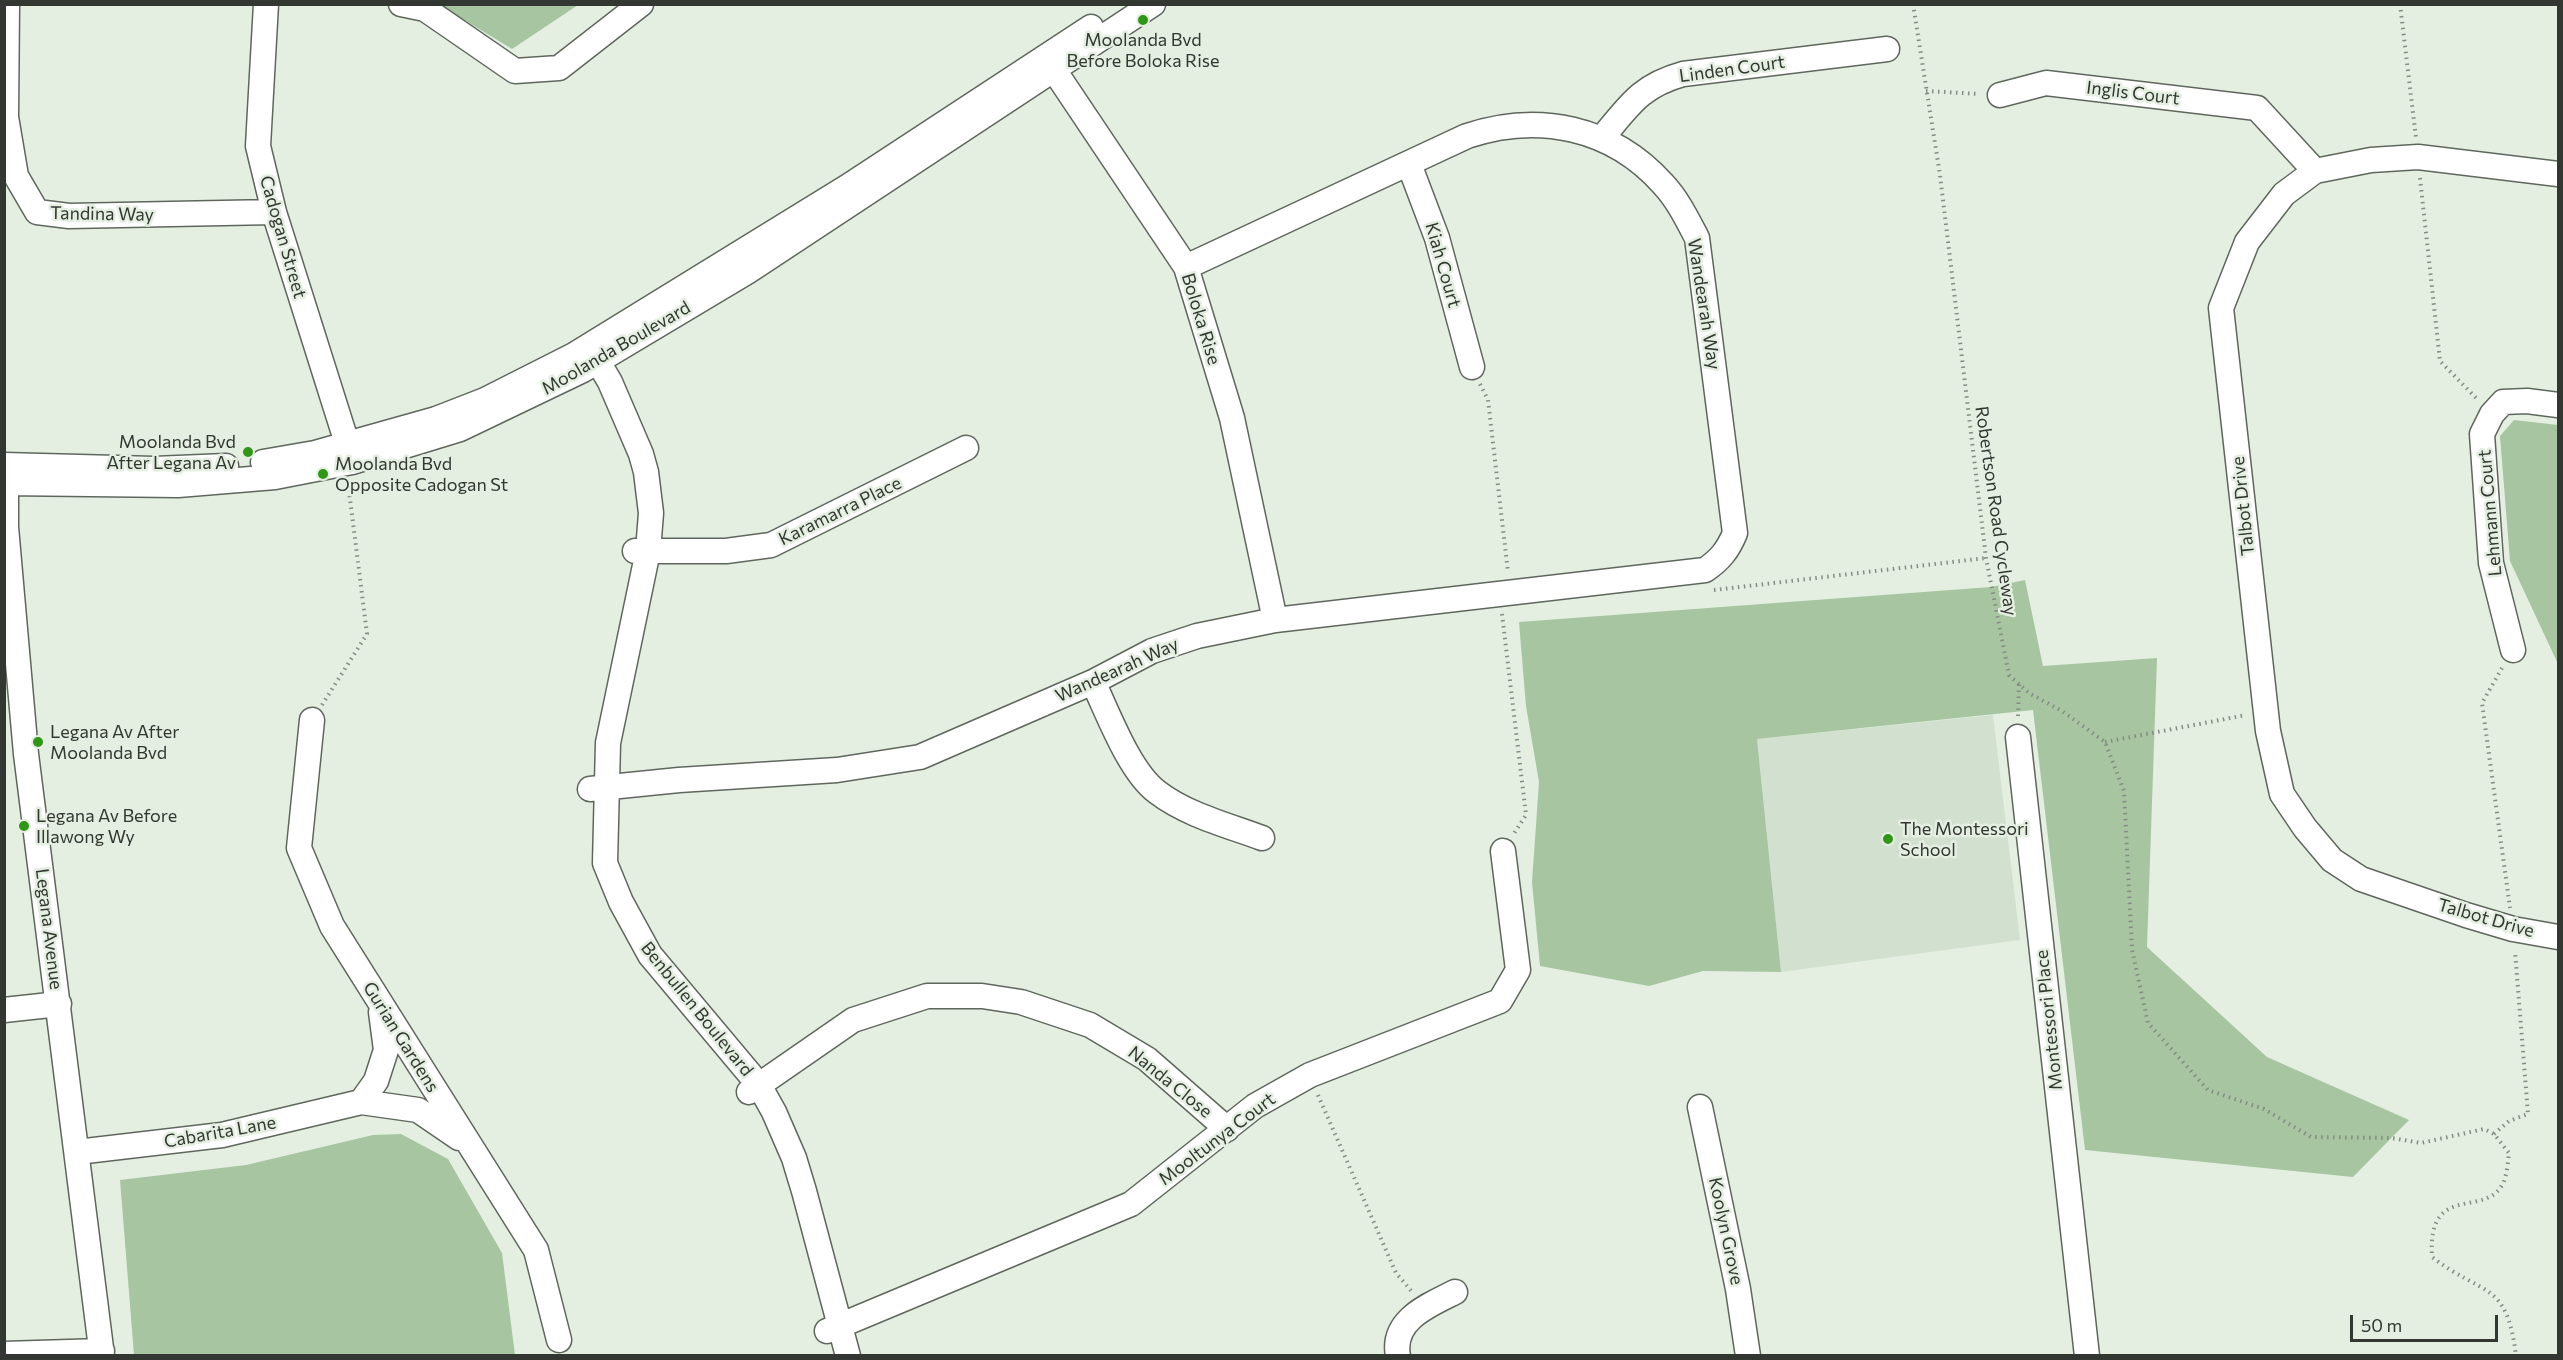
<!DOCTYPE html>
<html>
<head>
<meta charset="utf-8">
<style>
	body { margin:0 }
	#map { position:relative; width:2563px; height:1360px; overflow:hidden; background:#e4efe2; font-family:Commissioner,sans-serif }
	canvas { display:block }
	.frame { position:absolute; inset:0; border:6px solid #333732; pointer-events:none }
	.scale { position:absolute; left:2350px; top:1315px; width:148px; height:27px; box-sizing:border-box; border:3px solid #333732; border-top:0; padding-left:8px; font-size:18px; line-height:21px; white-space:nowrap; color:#333732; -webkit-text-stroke:4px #e4efe2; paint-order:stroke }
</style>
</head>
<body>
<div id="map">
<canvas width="2563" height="1360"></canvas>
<div class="frame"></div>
<div class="scale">50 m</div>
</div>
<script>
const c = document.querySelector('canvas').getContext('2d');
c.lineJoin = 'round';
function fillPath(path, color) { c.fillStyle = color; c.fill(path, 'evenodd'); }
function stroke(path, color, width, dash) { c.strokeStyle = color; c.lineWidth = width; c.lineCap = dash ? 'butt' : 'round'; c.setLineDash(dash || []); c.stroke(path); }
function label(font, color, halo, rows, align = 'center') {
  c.font = font + ' Commissioner,sans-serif'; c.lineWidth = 5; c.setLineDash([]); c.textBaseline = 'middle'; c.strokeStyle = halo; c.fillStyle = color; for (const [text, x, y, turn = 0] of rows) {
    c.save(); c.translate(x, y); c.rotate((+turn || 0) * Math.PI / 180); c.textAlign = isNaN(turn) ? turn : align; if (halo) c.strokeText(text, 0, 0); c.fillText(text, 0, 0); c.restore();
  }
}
fillPath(new Path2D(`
	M1993,715L2020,940L1781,972L1757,739Z`), '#d2e1cf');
fillPath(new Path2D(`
	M440,5H578L512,49Z
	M2514,420L2558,425V664L2510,561L2500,436Z
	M2025,580L2043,666L2157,658L2147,947L2267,1057L2409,1120L2353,1177L2085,1150L2033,710L1757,739L1781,972L1703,971L1649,986L1540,966L1532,882L1539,782L1526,706L1519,622L1991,587Z
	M401,1134L448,1159L502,1253L515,1355H134L120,1180L246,1165L373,1135Z`), '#a7c5a1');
const minor = new Path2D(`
	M7,4L6,117L16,176L37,212L69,216L274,212
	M266,4L258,146L274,212L352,459
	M401,4L425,9L515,71L559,68L641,4
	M1046,58L1186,267L1232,418L1275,620
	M2000,95L2046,83L2257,108L2315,171
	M1602,138C1629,106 1640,86 1683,74L1887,49
	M1409,164L1437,238L1472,367
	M2558,174L2418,157L2371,160L2315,171L2284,194L2247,242L2221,308L2268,731L2282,794L2305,828L2332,860L2361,879L2466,915L2513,929L2558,937
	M590,348L610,382L641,454L646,472L651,513L648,551L608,743L605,863L621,902L650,955L759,1085L774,1112L794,1158L804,1191L848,1356
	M263,462L315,453L436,419L485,400L574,355L847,187L1091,27
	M4,465L154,469L226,466
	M6,467V527L26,754L102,1356
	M4,483L178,485L275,477L352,462L460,429L583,370L747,272L1153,4
	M635,551H726L771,545L966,448
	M2513,650L2491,563L2482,434L2492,414L2503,402L2527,401L2558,405
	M1093,682C1108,713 1129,771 1157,792C1187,815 1227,825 1262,838
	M312,720L299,848L332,926L536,1250L559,1340
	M2018,737L2087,1356
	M590,789L679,780L837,770L920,757L1093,682L1152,651L1197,636L1275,620L1705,570C1720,560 1728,550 1735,533L1697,238C1687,219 1678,200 1663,184C1612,127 1538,112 1467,136L1186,267
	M4,1010L59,1004
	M749,1092L853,1020L927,996H982L1021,1002L1090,1025L1147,1059L1227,1129
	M361,1102L376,1081L386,1050L381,1012
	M1700,1107L1738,1289L1748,1356
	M77,1152L222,1135L361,1102L418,1110L459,1138
	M827,1331L1131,1204L1255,1106L1310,1075L1500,1001L1518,970L1503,851
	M4,1354L102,1351
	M1398,1356C1391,1320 1429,1305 1455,1292`);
stroke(minor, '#5f675d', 27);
stroke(new Path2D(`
	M1913,4L1940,175L1986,558L2009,675L2029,693L2062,711L2105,742L2124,791L2132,950L2148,1023L2208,1090L2264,1109L2311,1137L2392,1138L2421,1143L2484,1129L2494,1134L2509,1153C2508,1162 2507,1173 2504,1181C2488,1221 2427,1179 2432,1257C2484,1297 2507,1280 2516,1356
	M2400,4L2416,138
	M1926,91L1979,94
	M2420,178L2440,361L2478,400
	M1480,384L1488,400L1508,572
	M1714,590L1986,558
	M1502,614L1526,815L1513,835
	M2502,668L2482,703L2510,908
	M322,705L367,634L348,483
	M2018,716L2019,684
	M2105,742L2246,715
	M1318,1095L1396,1273L1413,1293
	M2494,1134L2509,1121L2528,1114L2515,951`), '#858c83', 4, [1.5, 4.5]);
stroke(minor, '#fff', 24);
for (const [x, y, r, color] of [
	[1143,20,6,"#319518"],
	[248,452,6,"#319518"],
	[323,474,6,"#319518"],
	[38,742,6,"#319518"],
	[24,826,6,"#319518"],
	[1888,839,6,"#319518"]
]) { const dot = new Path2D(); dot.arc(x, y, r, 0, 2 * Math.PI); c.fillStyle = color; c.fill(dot); stroke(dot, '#e4efe2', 2); }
label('18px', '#333732', '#e4efe2', [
	["Moolanda Bvd",1143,40,"center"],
	["Before Boloka Rise",1143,61,"center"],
	["Moolanda Bvd",236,442,"right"],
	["After Legana Av",236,463,"right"],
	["Moolanda Bvd",335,464],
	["Opposite Cadogan St",335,485],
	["Legana Av After",50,732],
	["Moolanda Bvd",50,753],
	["Legana Av Before",36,816],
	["Illawong Wy",36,837],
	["The Montessori",1900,829],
	["School",1900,850]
], 'left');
label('18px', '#333732', '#e4efe2', [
	["Linden Court",1732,69,-8],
	["Inglis Court",2133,93,7],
	["Tandina Way",102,214,1],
	["Cadogan Street",283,237,74],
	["Kiah Court",1443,265,74],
	["Wandearah Way",1704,304,81],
	["Boloka Rise",1201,319,73],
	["Moolanda Boulevard",616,348,-30],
	["Talbot Drive",2243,506,-96],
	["Karamarra Place",840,511,-26],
	["Robertson Road Cycleway",1996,511,82],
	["Lehmann Court",2490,513,-95],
	["Wandearah Way",1117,670,-24],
	["Talbot Drive",2486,918,16],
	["Legana Avenue",49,929,83],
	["Benbullen Boulevard",697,1009,51],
	["Montessori Place",2049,1020,-96],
	["Gurian Gardens",401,1037,58],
	["Nanda Close",1170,1082,39],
	["Cabarita Lane",220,1132,-10],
	["Mooltunya Court",1217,1139,-37],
	["Koolyn Grove",1726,1231,78]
]);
</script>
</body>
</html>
